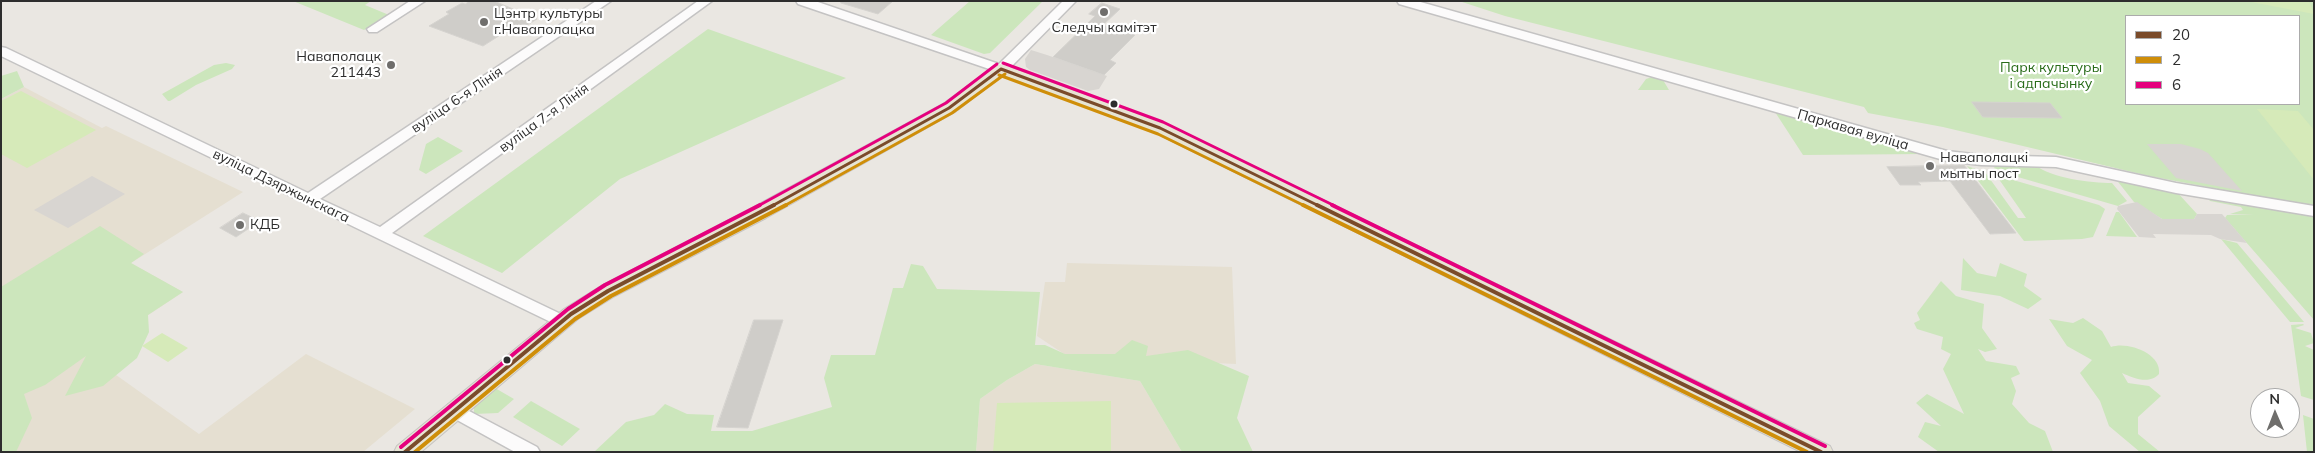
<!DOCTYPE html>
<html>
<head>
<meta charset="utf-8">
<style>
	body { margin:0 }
	#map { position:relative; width:2315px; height:453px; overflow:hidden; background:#eae7e2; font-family:Mulish,sans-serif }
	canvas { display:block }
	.frame { position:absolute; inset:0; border:2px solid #2d2d2d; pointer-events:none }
	.legend { position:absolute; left:2125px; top:15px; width:175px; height:90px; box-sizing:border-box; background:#fff; border:1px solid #ababab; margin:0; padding:6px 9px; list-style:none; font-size:15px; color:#2d2d2d }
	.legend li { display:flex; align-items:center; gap:10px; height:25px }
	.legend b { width:25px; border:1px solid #ababab }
	.north { position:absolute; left:2250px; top:388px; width:50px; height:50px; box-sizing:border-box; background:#fff; border:1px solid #ababab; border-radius:50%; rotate:359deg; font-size:14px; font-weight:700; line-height:20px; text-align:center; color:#2d2d2d }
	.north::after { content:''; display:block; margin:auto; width:18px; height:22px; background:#6f6e6c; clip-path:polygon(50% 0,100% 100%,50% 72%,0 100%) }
</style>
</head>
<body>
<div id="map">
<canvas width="2315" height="453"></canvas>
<div class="frame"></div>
<ul class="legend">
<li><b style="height:6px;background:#7a4b2a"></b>20</li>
<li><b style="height:6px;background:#cf8e09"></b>2</li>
<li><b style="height:6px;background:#e5007d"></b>6</li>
</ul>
<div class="north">N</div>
</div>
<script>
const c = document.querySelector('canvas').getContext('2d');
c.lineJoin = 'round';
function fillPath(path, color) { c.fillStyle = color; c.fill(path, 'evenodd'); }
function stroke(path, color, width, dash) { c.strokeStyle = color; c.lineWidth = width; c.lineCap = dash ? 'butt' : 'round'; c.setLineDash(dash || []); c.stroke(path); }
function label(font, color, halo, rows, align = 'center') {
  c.font = font + ' Mulish,sans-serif'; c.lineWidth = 4.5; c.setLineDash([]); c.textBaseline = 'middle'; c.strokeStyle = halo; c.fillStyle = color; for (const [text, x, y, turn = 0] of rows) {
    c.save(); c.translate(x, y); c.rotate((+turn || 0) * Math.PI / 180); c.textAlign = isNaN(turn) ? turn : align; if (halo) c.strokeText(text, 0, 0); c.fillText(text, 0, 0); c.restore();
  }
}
fillPath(new Path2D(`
	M24,87L102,128L106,126L243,192L131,263L183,292L88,355L199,434L306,354L415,409L363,452H1V99Z
	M1067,263L1232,267L1236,364L1067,356L1037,336L1045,282H1065Z
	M1035,364L1140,381L1182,452H976L980,399L1007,380Z`), '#e5dfd1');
fillPath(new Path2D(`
	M293,1H371L365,5L389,15L364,30Z
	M970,1H1043L990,53L984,54L931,35Z
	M1459,1H2314V207L2149,176L1943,127L1868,113L1864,107L1505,16ZM2126,16H2299V104H2126Z
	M708,29L846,78L620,179L502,273L423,236Z
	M226,63L235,65L232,69L196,85L170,101H168L162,94L214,65Z
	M17,71L24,87L1,99V76Z
	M1652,77L1663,80L1669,90H1638L1646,79Z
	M1775,112L1924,154L1803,155Z
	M438,137L463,151L426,174L419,170L426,144Z
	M1996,165H2035C2051,178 2091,183 2112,183L2127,201L2118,206L1997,171L1994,168Z
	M1967,166L1985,172L2018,218H2026L1996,175L2099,205L2105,209L2093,237L2082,239L2024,241Z
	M2115,178L2176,191L2197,214L2194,219H2162L2134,202Z
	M2208,198L2314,215V320L2225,218L2227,215L2254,214H2230L2243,210L2241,207L2210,201Z
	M2116,212H2119L2137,237L2106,236Z
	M100,226L144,254L131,263L183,292L148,315L149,332L137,358L103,386L65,396L86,356L45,385L24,394L32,418L16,452H1V287Z
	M2221,239L2237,243L2304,322H2290Z
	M1963,258L1977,273L1996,277L2000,263L2027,274L2024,286L2042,299L2028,309L2000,296L1961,290Z
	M911,264L923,266L937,289L1040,292L1035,345H1045L1065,354H1115L1132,340L1148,346L1146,356L1188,350L1249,376L1237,418L1253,452H1182L1140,381L1035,364L1007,380L980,399L976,452H594L626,422L654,415L665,404L687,414L714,415L711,431H752L832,407L824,378L831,355H875L893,288H903Z
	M1941,281L1956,296L1984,304L1982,328L1997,349L1985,352L1978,349L1986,361L2016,366L2020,374L2011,378L2016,391L2012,404L2029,423L2045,431L2053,452H1939L1918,437L1925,422L1941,426L1916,403L1927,394L1964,414L1943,369L1951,354L1941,349L1943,337L1917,329L1914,323L1920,320L1917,313Z
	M2083,318L2102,331L2111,347C2127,341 2162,353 2159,374C2149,385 2133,378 2122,373L2128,383L2149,386L2161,396L2138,417V434L2160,452H2140L2109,426L2100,401L2080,373L2092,360L2067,346L2049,319L2073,323Z
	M2303,324L2304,325L2295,328L2311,333L2314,343L2305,346L2314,350V400L2301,396L2291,325Z
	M495,388L514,399L498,413L474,414V407Z
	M531,401L580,429L562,446L513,417Z
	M2303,415L2314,419V452H2307Z`), '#cce6bc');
fillPath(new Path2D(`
	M2246,1H2309L2314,14Z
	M21,91L96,130L27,168L1,154V101Z
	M2257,109L2298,111L2314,130V180Z
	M162,333L188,348L168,362L142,346Z
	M1111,401V452H993L997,403Z`), '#d6eab9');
fillPath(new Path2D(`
	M1031,50L1047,55L1107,76L1099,89L1088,91L1030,70L1026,67L1025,59Z
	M2147,144H2181L2200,149L2208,153L2242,191L2176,178Z
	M92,176L125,194L68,228L34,210Z
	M2137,202L2162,219H2194L2197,214H2222L2247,243L2220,239L2211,235L2153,234L2156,238L2139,237L2117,209L2118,206Z`), '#d8d5d1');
const building = new Path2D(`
	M470,1H494L537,19L512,35L505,32L483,46L429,26L449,14L446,12L462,3L465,4Z
	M841,1H893L878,14L841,3Z
	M1102,3L1120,9L1103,25L1135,35L1110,60L1116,63L1104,75L1053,57L1095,16L1089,14Z
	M1972,102L2050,103L2062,118L1983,117Z
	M1964,165L2016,233L1990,234L1950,181L1918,182L1921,185H1900L1887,167Z
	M243,213L260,221L236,237L220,228Z
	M754,320H783L748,428L717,427Z`);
fillPath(building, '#cfcdc9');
stroke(building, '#d5d3cf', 1);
const minor = new Path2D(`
	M410,1H425L377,32H369L367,29Z
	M596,1H611L320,199L380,227L698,1H712L392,233L567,317L569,321L567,325L561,327L1,56V47L6,48L308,193Z
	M796,1H815L999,64L1063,1H1076L1006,72L1001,73L798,4Z
	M1397,1H1417L1947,151L1981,155L2056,157L2176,183L2314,206V216L2176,193L2056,167L1981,165L1947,161L1399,4Z
	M454,403L537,447L540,452H515L448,415L445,410L448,405Z`);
const major = new Path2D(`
	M1001,64L1166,124L1830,446L1833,452H1801L1154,132L1003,75L955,112L766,218L615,296L578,319L421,452H394L397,446L564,309L601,286L752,208L943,104L995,66Z`);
stroke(minor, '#c4c3c3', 3);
stroke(major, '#c6c4c3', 2);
fillPath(minor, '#fcfbfb');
fillPath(major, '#e7e4d4');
stroke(new Path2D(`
	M1001,69L1160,128L1319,206
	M772,206L949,108L1001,69`), '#7a4b2a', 3);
stroke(new Path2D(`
	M1317,205L1821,452
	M405,452L571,314L608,291L774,205`), '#7a4b2a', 4);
stroke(new Path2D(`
	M999,75L1158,134L1305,206
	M784,206L952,113L1005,74`), '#cf8e09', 3);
stroke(new Path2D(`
	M1303,205L1807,452
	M415,452L575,319L611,296L786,205`), '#cf8e09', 4);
stroke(new Path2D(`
	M1003,63L1163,122L1335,206
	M758,206L946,103L997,64`), '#e5007d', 3);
stroke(new Path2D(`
	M1332,205L1825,446
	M401,447L568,309L605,285L760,205`), '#e5007d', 4);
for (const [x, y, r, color] of [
	[1104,12,5,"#6f6e6c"],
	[484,22,5,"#6f6e6c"],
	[391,65,5,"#6f6e6c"],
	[1114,104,4.5,"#2d2d2d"],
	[1930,166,5,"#6f6e6c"],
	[240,225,5,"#6f6e6c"],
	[507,360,4.5,"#2d2d2d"]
]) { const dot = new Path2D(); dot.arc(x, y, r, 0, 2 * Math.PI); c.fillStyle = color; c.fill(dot); stroke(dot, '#fff', 2); }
label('14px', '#2d2d2d', '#fff', [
	["Цэнтр культуры",494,14],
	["г.Наваполацка",494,30],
	["Следчы камітэт",1104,28,"center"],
	["Наваполацк",381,57,"right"],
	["211443",381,73,"right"],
	["Наваполацкі",1940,158],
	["мытны пост",1940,174],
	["КДБ",250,225]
], 'left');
label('14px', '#296c1a', '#fff', [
	["Парк культуры",2051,68],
	["і адпачынку",2051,84]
]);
label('14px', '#2d2d2d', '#fff', [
	["вуліца 6-я Лінія",457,100,-34],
	["вуліца 7-я Лінія",544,118,-36],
	["Паркавая вуліца",1853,130,16],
	["вуліца Дзяржынскага",281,186,26]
]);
</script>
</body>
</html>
